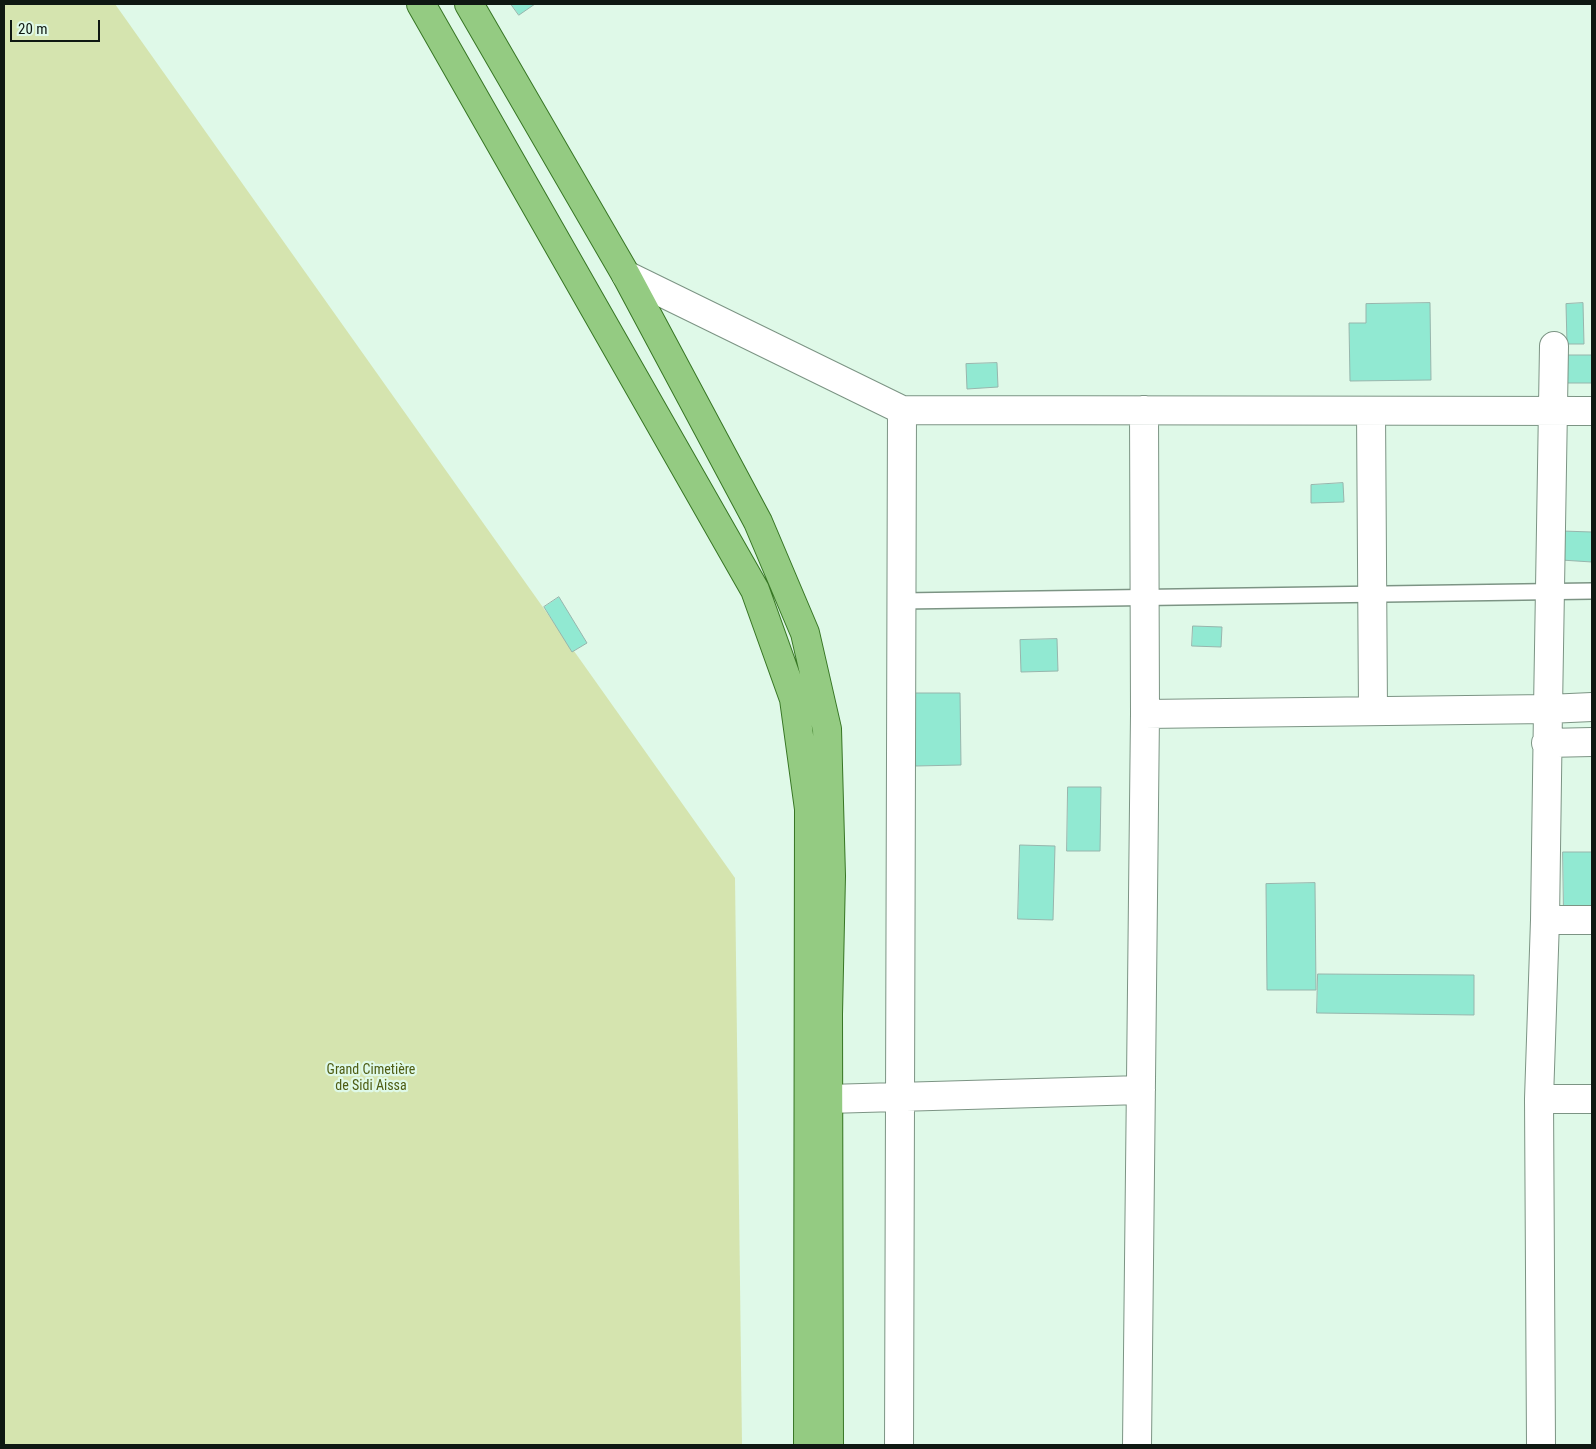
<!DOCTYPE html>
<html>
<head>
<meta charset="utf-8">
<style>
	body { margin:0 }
	#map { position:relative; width:1596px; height:1449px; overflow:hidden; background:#dff9e8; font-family:"Roboto Condensed",sans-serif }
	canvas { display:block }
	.frame { position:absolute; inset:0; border:5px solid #0f1812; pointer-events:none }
	.scale { position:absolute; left:10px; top:20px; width:90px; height:22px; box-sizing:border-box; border:2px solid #0f1812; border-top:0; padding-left:6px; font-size:15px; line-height:18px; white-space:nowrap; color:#0f1812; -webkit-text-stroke:4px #dff9e8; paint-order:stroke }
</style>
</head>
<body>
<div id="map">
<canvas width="1596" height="1449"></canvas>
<div class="frame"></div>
<div class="scale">20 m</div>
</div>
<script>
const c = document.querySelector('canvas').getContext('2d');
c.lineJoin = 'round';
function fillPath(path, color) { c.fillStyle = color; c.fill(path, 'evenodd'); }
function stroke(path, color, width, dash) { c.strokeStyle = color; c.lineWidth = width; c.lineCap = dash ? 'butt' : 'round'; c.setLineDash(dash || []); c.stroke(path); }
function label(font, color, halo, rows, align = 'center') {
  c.font = font + ' "Roboto Condensed",sans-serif'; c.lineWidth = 4.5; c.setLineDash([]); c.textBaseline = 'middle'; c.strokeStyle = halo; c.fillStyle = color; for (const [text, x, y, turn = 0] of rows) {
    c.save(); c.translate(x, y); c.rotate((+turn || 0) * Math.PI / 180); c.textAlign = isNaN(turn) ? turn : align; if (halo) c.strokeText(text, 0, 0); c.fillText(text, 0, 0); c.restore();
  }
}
fillPath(new Path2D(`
	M4,4H115L735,878L742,1445H4Z`), '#d5e4af');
const building = new Path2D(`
	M511,4H535L519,15Z
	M1430,303L1431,380L1350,381L1349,323H1366V304Z
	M1583,303L1584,344H1567L1566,304Z
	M1564,355H1592V383H1564Z
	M997,363L998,387L967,389L966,364Z
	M1343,483L1344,502L1311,503V485Z
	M1562,531L1592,532V562L1561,560Z
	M559,597L587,643L572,652L544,607Z
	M1193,626L1222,627L1221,647L1192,646Z
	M1057,639L1058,671L1021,672L1020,640Z
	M915,693H960L961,765L916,766Z
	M1068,787H1101L1100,851H1067Z
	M1020,845L1055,846L1053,920L1018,919Z
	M1563,852H1592V919H1564Z
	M1315,883L1316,990H1267L1266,884Z
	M1318,974L1474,975V1015L1317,1013Z`);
fillPath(building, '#91e9d2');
stroke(building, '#97b5ac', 1);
const service = new Path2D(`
	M902,601L1592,591`);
const minor = new Path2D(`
	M626,275L902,410L1592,411
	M1554,346L1548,709L1592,707
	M1144,410L1145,714
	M1371,411L1373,711
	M1546,743L1592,742
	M1545,920H1592
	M828,1099L1141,1090
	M1539,1099L1541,1445
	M899,1445L902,410
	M1137,1445L1145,714L1548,709L1545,920L1539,1099H1592`);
const primary = new Path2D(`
	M421,4L755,590L794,699L809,809L808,1445
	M469,4L626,275L758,522L805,633L827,729L831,876L828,1014L829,1445`);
stroke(service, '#7c9484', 18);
stroke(minor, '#7c9484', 30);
stroke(primary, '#377624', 30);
stroke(service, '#fff', 15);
stroke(minor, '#fff', 28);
stroke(primary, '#94cb82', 28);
label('14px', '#4e5d14', '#dff9e8', [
	["Grand Cimetière",371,1070],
	["de Sidi Aissa",371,1086]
]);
</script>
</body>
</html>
